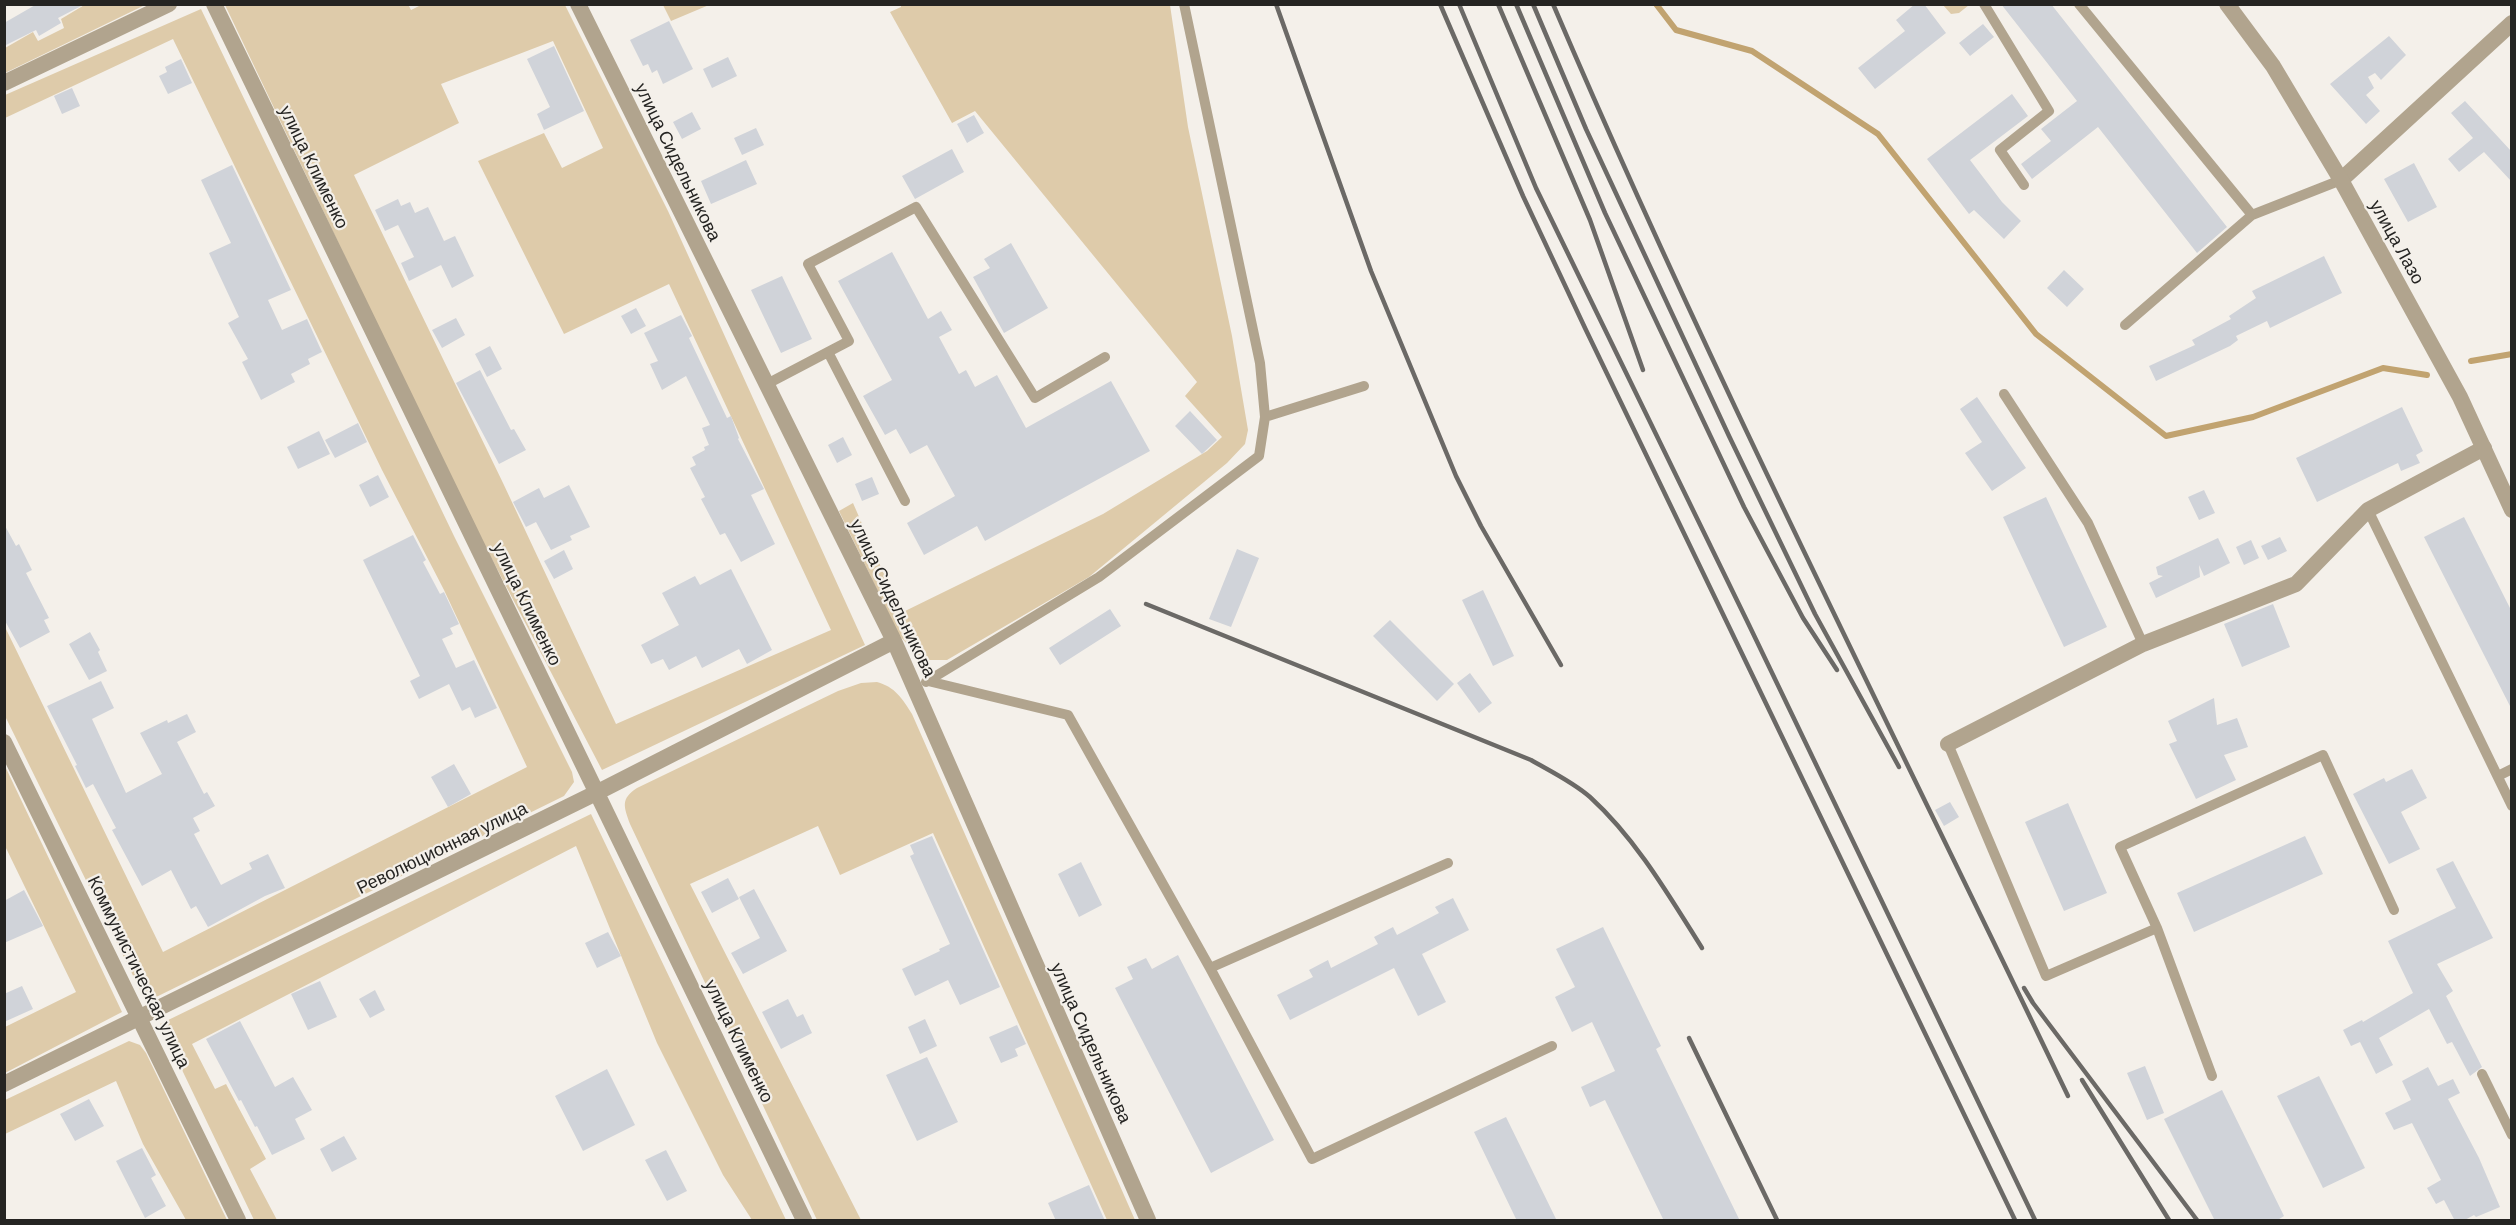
<!DOCTYPE html>
<html>
<head>
<meta charset="utf-8">
<style>
	body { margin:0 }
	#map { position:relative; width:2516px; height:1225px; overflow:hidden; background:#f4f0ea; font-family:Barlow,sans-serif }
	canvas { display:block }
	.frame { position:absolute; inset:0; border:6px solid #252422; pointer-events:none }
</style>
</head>
<body>
<div id="map">
<canvas width="2516" height="1225"></canvas>
<div class="frame"></div>
</div>
<script>
const c = document.querySelector('canvas').getContext('2d');
c.lineJoin = 'round';
function fillPath(path, color) { c.fillStyle = color; c.fill(path, 'evenodd'); }
function stroke(path, color, width, dash) { c.strokeStyle = color; c.lineWidth = width; c.lineCap = dash ? 'butt' : 'round'; c.setLineDash(dash || []); c.stroke(path); }
function label(font, color, halo, rows, align = 'center') {
  c.font = font + ' Barlow,sans-serif'; c.lineWidth = 4.5; c.setLineDash([]); c.textBaseline = 'middle'; c.strokeStyle = halo; c.fillStyle = color; for (const [text, x, y, turn = 0] of rows) {
    c.save(); c.translate(x, y); c.rotate((+turn || 0) * Math.PI / 180); c.textAlign = isNaN(turn) ? turn : align; if (halo) c.strokeText(text, 0, 0); c.fillText(text, 0, 0); c.restore();
  }
}
fillPath(new Path2D(`
	M86,4L145,5L5,73V48L33,32L38,41L64,28L61,19Z
	M408,4L411,10L423,4L565,5L668,211L865,645L602,770L459,496L225,5ZM553,41L603,148L562,168L544,133L478,161L564,334L669,284L831,630L616,724L503,483L354,175L459,123L441,84Z
	M901,4L1170,5L1188,127L1232,336L1248,430L1245,444L1227,463L1089,577L947,660H929L916,654L899,635L839,511L853,503L901,613L1103,514L1207,451L1222,437L1185,396L1197,382L975,111L952,123L890,12L901,7Z
	M663,5H709L671,21Z
	M1943,5H1969L1959,13L1951,14Z
	M201,9L454,536L572,772L574,782L564,796L146,1002L5,716V627L163,952L527,767L444,590L382,470L173,39L5,118V95Z
	M877,682C895,687 902,698 912,714L1135,1220H1107L933,833L840,875L818,826L690,884L861,1220H817L630,824C624,807 620,799 637,788L838,691L861,683Z
	M4,764L122,1012L5,1073V1027L76,992L5,846Z
	M591,814L786,1220H752L723,1175L657,1043L576,846L192,1044L215,1089L226,1084L266,1159L250,1169L277,1220H254L160,1024Z
	M129,1041L140,1045L146,1053L227,1220H186L143,1144L116,1081L5,1134V1100Z`), '#decbaa');
stroke(new Path2D(`
	M1656,4L1676,30L1752,51L1878,134L2036,334L2166,436L2253,417L2383,368L2427,375
	M2471,361L2512,354`), '#c1a370', 6);
fillPath(new Path2D(`
	M37,4H85L58,18L61,23L39,36L36,30L4,46V23Z
	M1915,4H1924L1946,33L1875,89L1858,68L1905,31L1896,20Z
	M2001,4H2051L2227,227L2197,253L2098,127L2032,179L2021,164L2051,141L2041,129L2077,101Z
	M669,21L693,69L663,84L657,70L652,73L648,64L643,66L630,40Z
	M1983,24L1994,37L1970,56L1959,43Z
	M2389,36L2406,55L2381,80L2375,73L2368,77L2374,88L2366,95L2380,111L2366,124L2330,84Z
	M554,46L584,111L544,130L537,114L550,107L527,59Z
	M728,57L737,76L712,88L703,69Z
	M181,59L192,83L168,94L159,76L167,72L165,67Z
	M72,88L80,106L62,114L54,96Z
	M2012,94L2028,116L1970,160L2002,202L2021,221L2004,239L1974,210L1969,214L1927,159Z
	M2465,101L2511,151V181L2484,152L2459,172L2448,159L2473,138L2451,113Z
	M692,112L701,129L682,139L673,122Z
	M974,115L984,133L967,143L957,124Z
	M756,128L764,145L742,155L734,138Z
	M952,149L964,172L915,199L902,176Z
	M746,160L757,184L711,204L701,181Z
	M2414,163L2437,207L2408,222L2384,179Z
	M232,165L291,290L268,300L282,330L307,319L322,352L308,359L310,364L291,374L295,382L261,400L242,362L248,359L228,323L239,317L209,253L231,243L201,180Z
	M398,199L401,206L410,202L415,213L428,207L444,241L455,236L474,276L452,288L441,265L409,281L401,263L414,257L398,225L385,231L375,210Z
	M1011,243L1048,308L1004,333L973,277L990,268L984,259Z
	M892,252L928,319L941,311L952,330L939,337L959,374L966,370L975,387L997,375L1026,428L1111,381L1150,451L985,541L977,526L924,555L907,523L955,496L927,445L910,454L896,429L885,435L863,396L892,380L838,281Z
	M2324,256L2342,293L2270,328L2267,321L2236,336L2238,340L2230,346L2156,381L2149,366L2195,345L2192,340L2231,319L2229,316L2256,298L2252,291Z
	M2064,270L2084,289L2067,307L2047,288Z
	M782,276L812,339L781,353L751,290Z
	M636,308L646,326L631,334L621,316Z
	M681,315L692,336L689,338L727,418L731,416L739,438L738,439L764,489L751,495L775,544L741,562L725,533L720,535L701,499L705,497L690,468L696,465L692,457L705,450L704,447L709,445L702,428L710,425L686,376L662,390L650,364L658,361L644,333Z
	M456,318L465,335L442,348L432,330Z
	M490,346L502,369L487,377L475,354Z
	M480,370L511,430L514,429L526,450L499,464L456,383Z
	M1977,397L2026,468L1992,491L1965,453L1982,442L1960,409Z
	M2402,407L2423,451L2416,455L2420,463L2401,471L2398,463L2317,502L2296,458Z
	M1190,411L1217,440L1202,454L1175,426Z
	M358,423L367,442L335,458L325,440Z
	M319,431L330,454L298,469L287,447Z
	M843,437L852,455L837,463L828,445Z
	M378,475L389,497L370,507L359,485Z
	M872,477L879,494L862,501L855,484Z
	M569,485L590,527L570,536L572,540L551,550L536,522L526,527L513,502L539,488L544,498Z
	M2204,490L2215,513L2199,520L2188,497Z
	M2046,497L2107,627L2064,647L2003,517Z
	M2464,517L2511,610V708L2424,537Z
	M4,524L16,546L19,544L32,570L26,573L49,618L44,620L50,632L20,648L4,619Z
	M413,535L426,560L423,562L440,594L444,592L459,624L450,628L453,634L442,639L456,668L474,660L497,708L475,718L470,707L462,711L449,684L419,699L410,681L420,676L363,560Z
	M2280,537L2287,551L2268,560L2261,546Z
	M2218,538L2230,563L2204,576L2199,565L2200,577L2156,598L2149,583L2163,576L2158,575L2156,567Z
	M2251,540L2259,558L2244,565L2236,547Z
	M1237,549L1259,558L1231,627L1209,619Z
	M564,550L573,569L554,579L544,561Z
	M731,569L772,650L747,664L739,649L702,668L696,656L669,670L663,659L651,664L641,645L679,625L662,593L695,576L700,585Z
	M1483,590L1514,656L1493,666L1462,600Z
	M2273,604L2290,647L2242,667L2224,624Z
	M1110,609L1121,626L1060,665L1049,648Z
	M1390,620L1454,684L1437,701L1373,636Z
	M90,632L100,650L98,652L107,671L89,680L69,644Z
	M1470,673L1492,703L1479,713L1457,683Z
	M101,681L114,708L92,719L126,793L162,774L140,733L167,720L168,723L187,714L196,732L177,742L204,794L207,792L215,806L193,818L200,831L194,834L221,885L252,869L249,863L268,854L285,888L265,896L208,927L196,906L191,909L171,870L142,886L112,830L116,828L93,784L86,788L75,766L77,765L47,706Z
	M2214,698L2217,725L2237,718L2248,747L2224,755L2236,780L2196,799L2169,744L2177,741L2168,721Z
	M454,764L471,794L448,807L431,777Z
	M2412,769L2427,798L2401,812L2420,849L2389,864L2353,794L2384,778L2386,782Z
	M1950,802L1959,817L1944,826L1935,810Z
	M2068,803L2107,893L2064,911L2025,822Z
	M932,836L1000,987L960,1005L948,980L915,996L902,969L940,951L939,949L950,944L910,856L914,854L910,845Z
	M2305,836L2323,874L2194,932L2177,893Z
	M2453,861L2493,938L2437,964L2453,991L2446,996L2482,1067L2470,1076L2452,1042L2447,1044L2429,1009L2379,1038L2393,1065L2376,1074L2360,1042L2351,1046L2343,1030L2362,1020L2363,1022L2413,993L2388,941L2456,908L2436,869Z
	M1081,862L1102,905L1079,917L1058,874Z
	M728,878L739,899L712,913L701,892Z
	M754,889L787,951L743,974L731,953L760,938L739,897Z
	M24,890L43,926L4,943V901Z
	M1453,898L1469,930L1422,954L1446,1002L1418,1016L1394,968L1290,1020L1277,995L1313,977L1309,970L1328,960L1331,968L1378,944L1374,937L1393,927L1397,935L1439,913L1435,907Z
	M1603,927L1661,1046L1656,1049L1740,1221H1664L1605,1100L1590,1107L1581,1087L1615,1071L1592,1022L1572,1032L1555,997L1575,987L1556,949Z
	M608,932L621,956L597,968L585,943Z
	M1178,955L1274,1140L1211,1173L1115,988L1133,979L1127,967L1146,958L1152,969Z
	M320,981L337,1017L308,1030L291,994Z
	M22,986L33,1009L4,1022V994Z
	M375,990L385,1010L370,1018L359,999Z
	M788,999L797,1017L803,1014L812,1033L781,1049L762,1012Z
	M925,1019L937,1046L920,1054L908,1027Z
	M240,1021L275,1087L293,1077L312,1110L295,1119L305,1139L272,1155L257,1126L255,1127L241,1100L239,1101L206,1039Z
	M1017,1025L1026,1044L1015,1049L1018,1056L1001,1063L989,1037Z
	M927,1057L958,1122L917,1141L886,1075Z
	M2145,1066L2164,1113L2147,1120L2127,1073Z
	M2428,1067L2438,1086L2453,1079L2460,1093L2448,1099L2479,1158L2500,1207L2476,1217L2474,1215L2463,1221H2455L2444,1200L2436,1204L2427,1188L2441,1180L2412,1123L2394,1130L2385,1113L2411,1100L2402,1081Z
	M607,1069L635,1125L583,1151L555,1096Z
	M2319,1076L2365,1168L2323,1188L2277,1096Z
	M2222,1090L2284,1216L2276,1221H2215L2164,1119Z
	M89,1099L104,1126L75,1141L60,1114Z
	M1506,1117L1557,1221H1517L1474,1132Z
	M344,1136L357,1159L332,1172L320,1149Z
	M142,1148L156,1175L151,1178L166,1206L145,1218L116,1161Z
	M666,1150L687,1191L667,1201L645,1160Z
	M1089,1185L1105,1221H1056L1048,1203Z`), '#d0d3d9');
stroke(new Path2D(`
	M1984,4L2049,111L2000,150L2024,185
	M2079,4L2252,215L2341,180
	M2125,325L2252,215
	M828,352L905,501
	M767,384L849,341L808,264L916,207L1035,398L1105,357
	M2004,394L2088,523L2143,644
	M1265,417L1364,386
	M2368,510L2512,806
	M928,681L1068,715L1210,968L1312,1159L1552,1046
	M926,682L1099,577L1259,456L1265,417L1260,363L1184,4
	M1948,744L2046,976L2157,928L2212,1076
	M2498,776L2512,769
	M2157,928L2120,847L2323,755L2394,910
	M1210,968L1448,863
	M2482,1074L2512,1135`), '#b1a48e', 10);
stroke(new Path2D(`
	M214,4L804,1220
	M578,4L894,641L1148,1220
	M4,83L169,4
	M2341,180L2512,23
	M4,742L238,1220
	M1948,744L2143,644L2296,584L2368,510L2484,448
	M4,1084L598,792L894,641`), '#b1a48e', 16);
stroke(new Path2D(`
	M2227,4L2273,66L2341,180L2460,397L2512,510`), '#b1a48e', 16);
stroke(new Path2D(`
	M1276,4L1371,271L1456,476L1481,526L1561,665
	M1440,4L1523,196L1585,328L2015,1220
	M1459,4L1536,188L1749,625L2035,1220
	M1498,4L1590,220L1643,370
	M1516,4L1605,213L1744,507L1803,618L1837,670
	M1533,4L1586,129L1729,436L1815,614L1899,767
	M1553,4C1711,374 1894,733 2068,1096
	M1146,604L1531,760C1550,771 1573,782 1590,797C1636,839 1668,894 1702,948
	M2024,988L2033,1003L2197,1220
	M1689,1038L1777,1220
	M2082,1080L2169,1220`), '#6b6966', 4.5);
label('18px', '#252422', '#f4f0ea', [
	["улица Сидельникова",678,162,64],
	["улица Клименко",314,167,64],
	["улица Лазо",2397,242,61],
	["улица Сидельникова",893,598,64],
	["улица Клименко",527,604,64],
	["Революционная улица",442,848,-26],
	["Коммунистическая улица",139,972,64],
	["улица Клименко",739,1041,64],
	["улица Сидельникова",1091,1043,66]
]);
</script>
</body>
</html>
